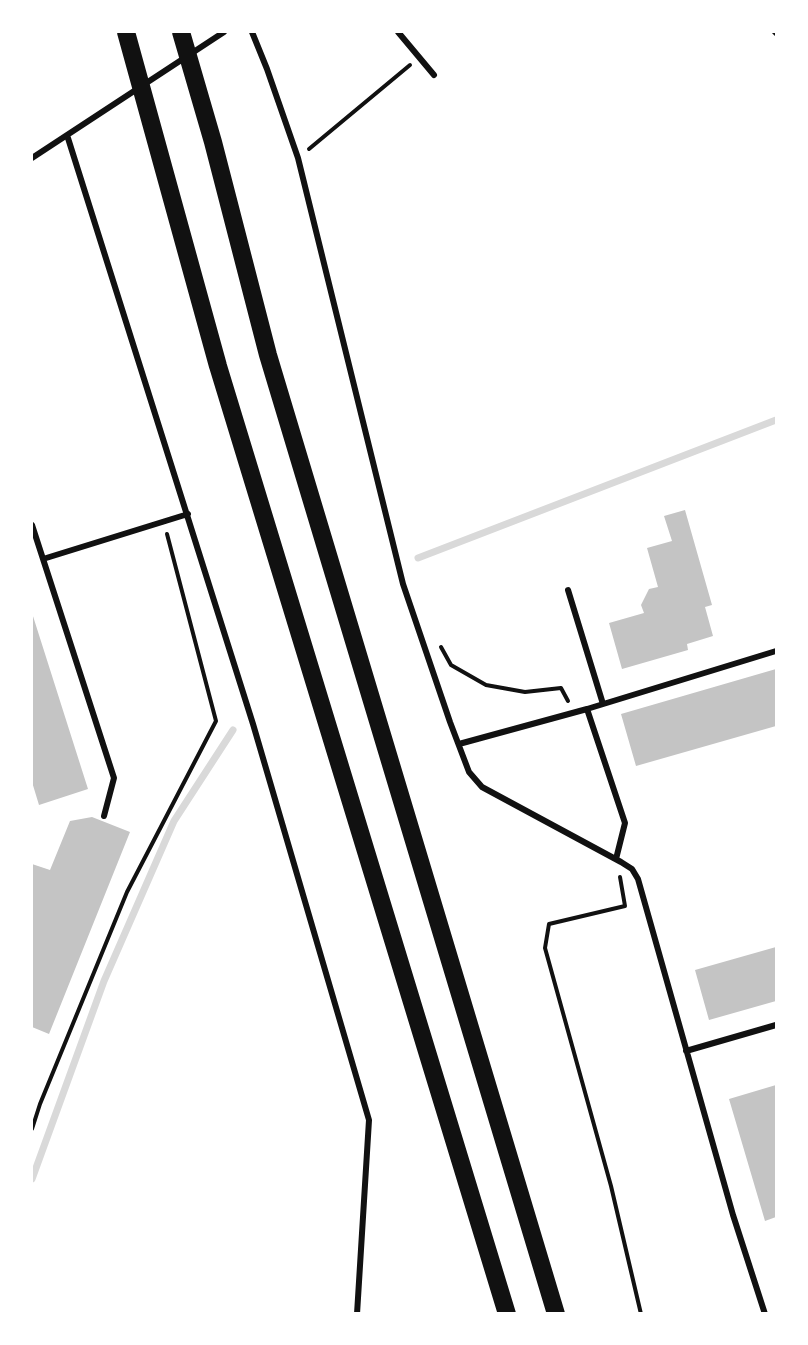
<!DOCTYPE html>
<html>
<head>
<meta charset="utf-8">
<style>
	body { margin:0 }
	#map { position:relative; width:808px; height:1345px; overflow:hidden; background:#fff; font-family:"Open Sans",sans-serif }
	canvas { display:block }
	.frame { position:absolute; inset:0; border:33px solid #fff; pointer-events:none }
</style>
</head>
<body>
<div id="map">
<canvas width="808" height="1345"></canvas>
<div class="frame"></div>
</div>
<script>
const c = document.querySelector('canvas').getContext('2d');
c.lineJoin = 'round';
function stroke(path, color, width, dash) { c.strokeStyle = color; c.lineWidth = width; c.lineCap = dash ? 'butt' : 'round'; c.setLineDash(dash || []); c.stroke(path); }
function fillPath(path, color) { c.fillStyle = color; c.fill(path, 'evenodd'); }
stroke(new Path2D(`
	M418,558L776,420
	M32,1179L104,981L174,821L233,730`), '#d9d9d9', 7);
fillPath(new Path2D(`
	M685,510L712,605L705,607L713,636L687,644L688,650L622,669L609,623L644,613L641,605L649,589L658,587L647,548L672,541L664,516Z
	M32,613L88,789L39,805L32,782Z
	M776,669V726L636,766L621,714Z
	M92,817L130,832L49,1034L32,1027V864L50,870L70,821Z
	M776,947V1001L709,1020L695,970Z
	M776,1085V1217L765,1221L729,1099Z`), '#c4c4c4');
stroke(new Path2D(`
	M309,149L410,65
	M441,647L451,665L486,685L525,692L561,688L568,701
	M620,877L625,906L549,924L545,948L611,1186L641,1314
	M32,1129L40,1104L127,892L216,721L167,534`), '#111', 4);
stroke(new Path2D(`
	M774,32L776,34`), '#111', 4.5);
stroke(new Path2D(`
	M252,32L267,69L298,158L403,584L450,722L469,772L482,787L621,862L632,869L638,879L733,1215L765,1314
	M398,32L434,75
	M67,135L253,724L369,1120L357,1314
	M32,158L224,32
	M32,525L114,778L104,816
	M43,559L188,514
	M568,590L603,704
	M587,709L776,651
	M459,744L587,709L625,823L616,859
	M686,1051L776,1025`), '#111', 6);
stroke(new Path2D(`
	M126,32L218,366L507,1314
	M181,32L213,142L268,355L556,1314`), '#111', 18);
</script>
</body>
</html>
